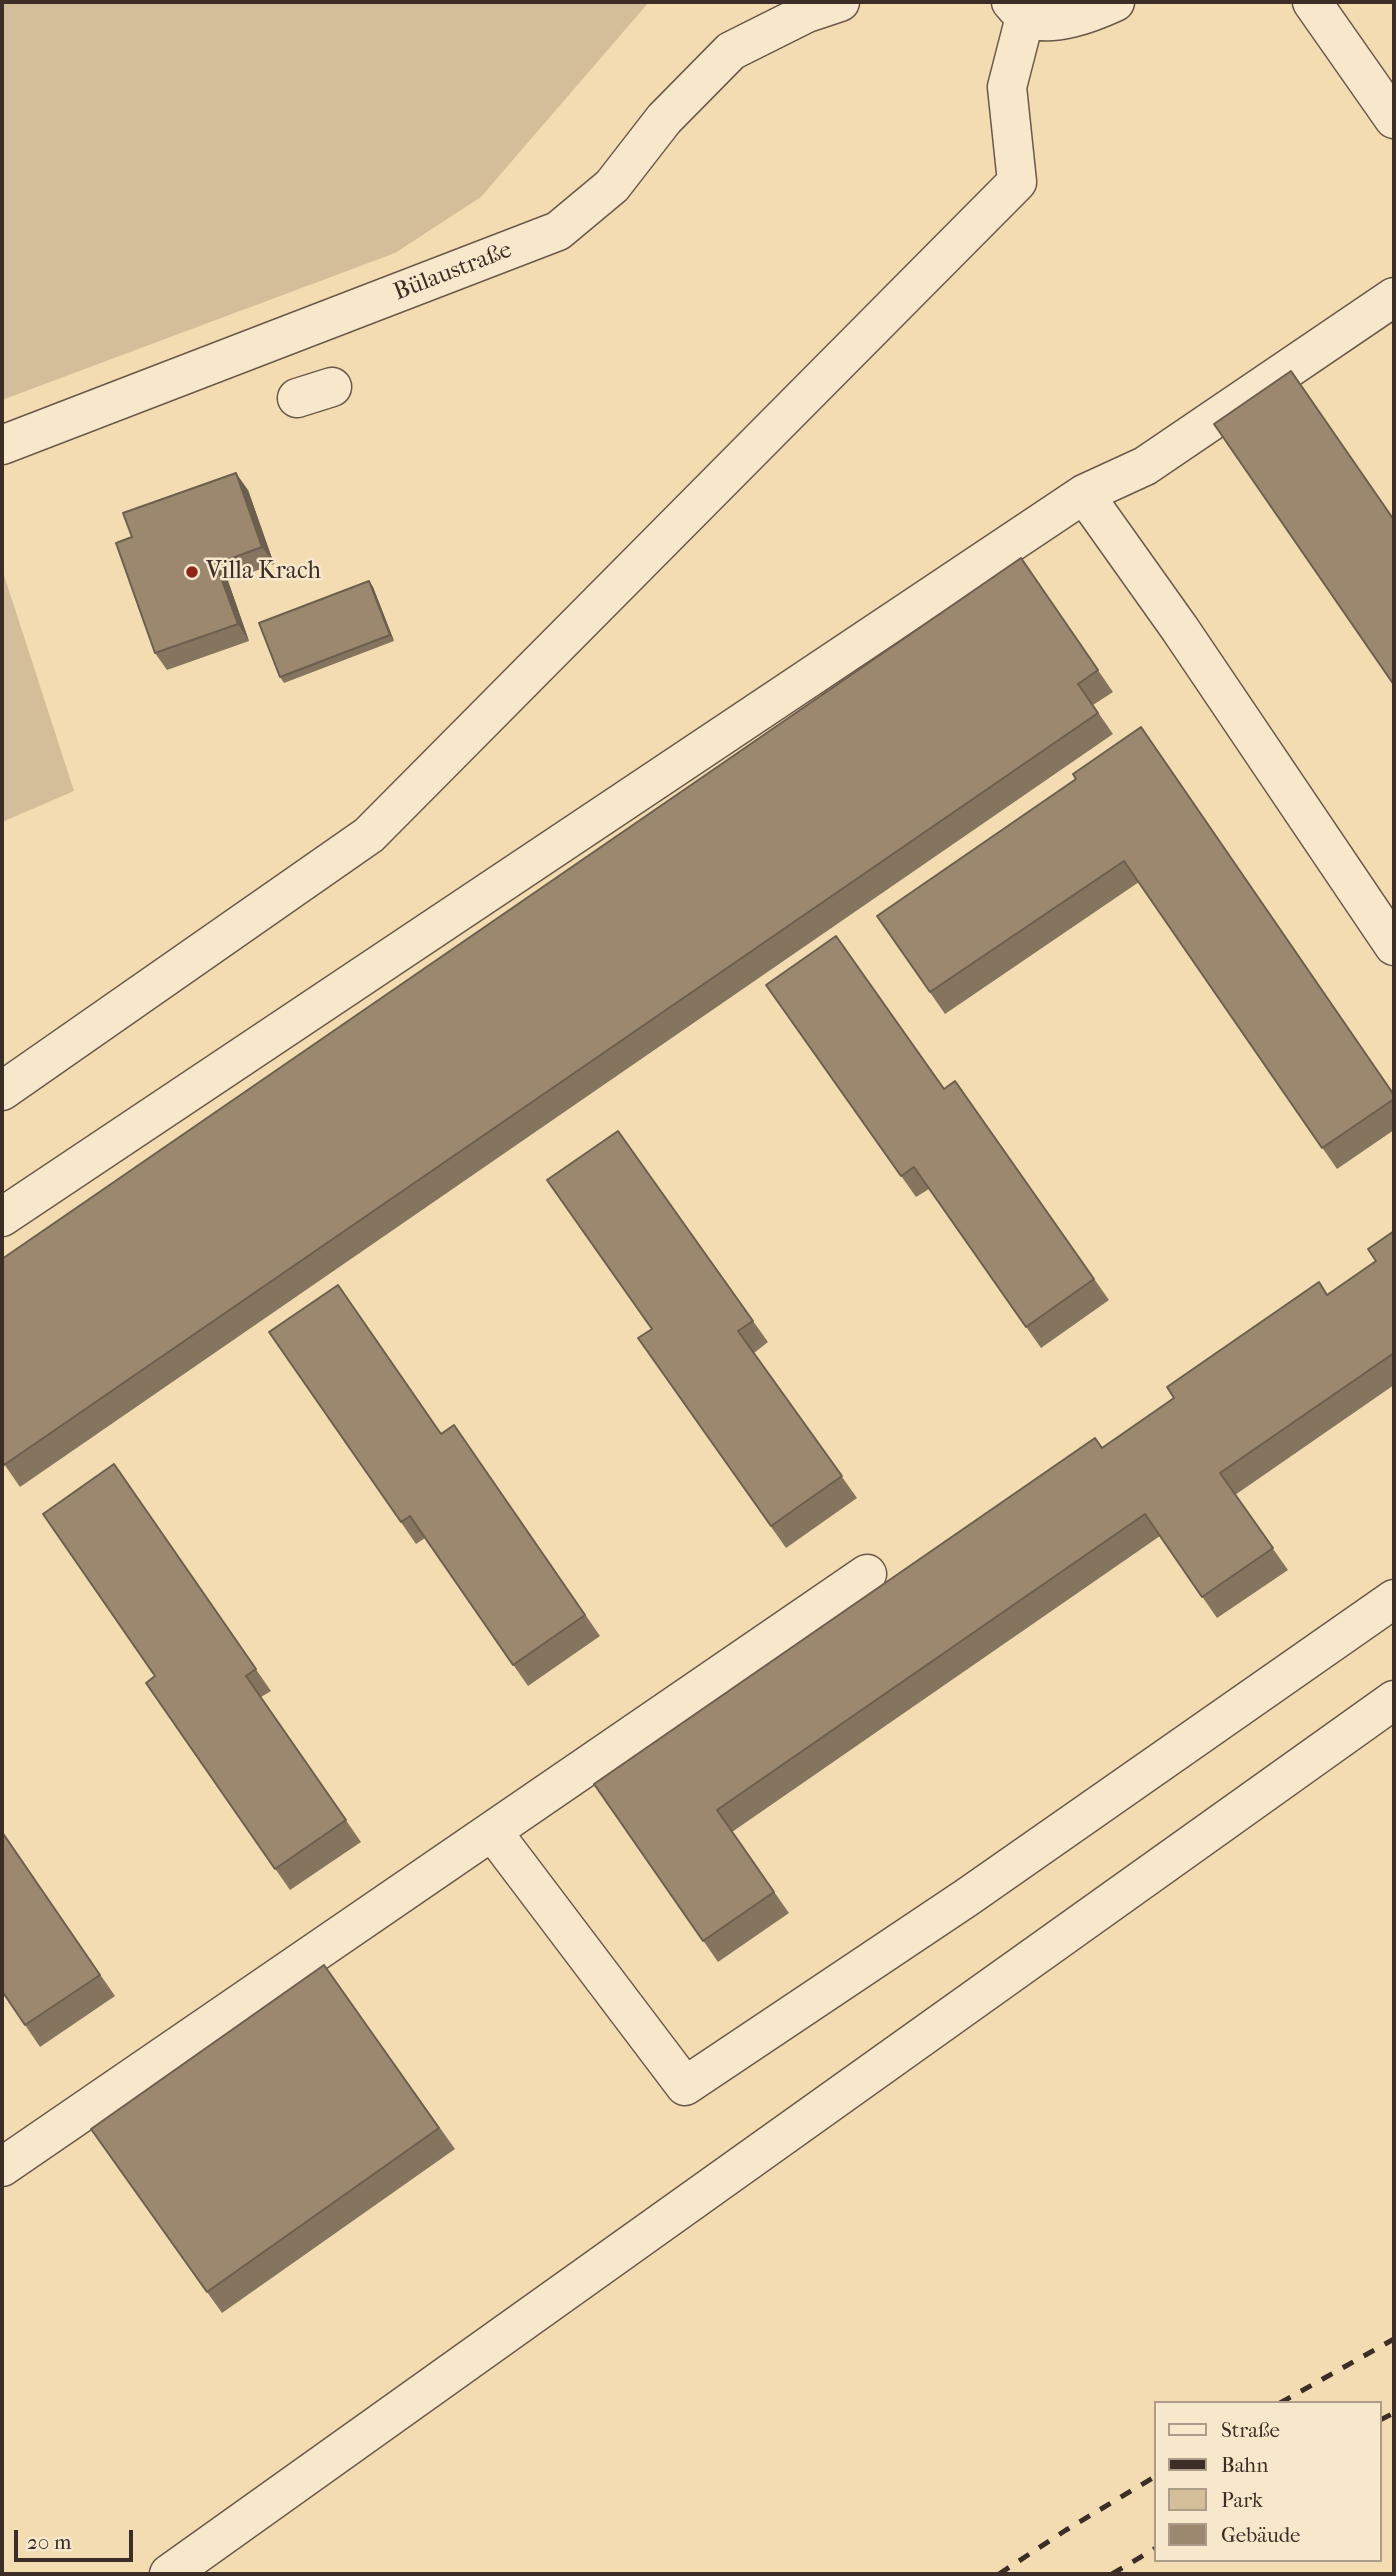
<!DOCTYPE html>
<html>
<head>
<meta charset="utf-8">
<style>
	body { margin:0 }
	#map { position:relative; width:1396px; height:2576px; overflow:hidden; background:#f3dcb1; font-family:"IM FELL French Canon",serif }
	canvas { display:block }
	.frame { position:absolute; inset:0; border:4px solid #3c2d27; pointer-events:none }
	.legend { position:absolute; left:1154px; top:2401px; width:228px; height:161px; box-sizing:border-box; background:#f7e8cc; border:2px solid #ac9d8a; margin:0; padding:9px 12px; list-style:none; font-size:21px; color:#3c2d27 }
	.legend li { display:flex; align-items:center; gap:14px; height:35px }
	.legend b { width:35px; border:2px solid #ac9d8a }
	.scale { position:absolute; left:14px; top:2530px; width:119px; height:32px; box-sizing:border-box; border:4px solid #3c2d27; border-top:0; padding-left:9px; font-size:21px; line-height:24px; white-space:nowrap; color:#3c2d27; -webkit-text-stroke:5px #f7e8cc; paint-order:stroke }
</style>
</head>
<body>
<div id="map">
<canvas width="1396" height="2576"></canvas>
<div class="frame"></div>
<ul class="legend">
<li><b style="height:9px;background:#f7e8cc"></b>Straße</li>
<li><b style="height:9px;background:#3c2d27"></b>Bahn</li>
<li><b style="height:19px;background:#d4be9a"></b>Park</li>
<li><b style="height:19px;background:#9b886f"></b>Gebäude</li>
</ul>
<div class="scale">20 m</div>
</div>
<script>
const c = document.querySelector('canvas').getContext('2d');
c.lineJoin = 'round';
function fillPath(path, color) { c.fillStyle = color; c.fill(path, 'evenodd'); }
function stroke(path, color, width, dash) { c.strokeStyle = color; c.lineWidth = width; c.lineCap = dash ? 'butt' : 'round'; c.setLineDash(dash || []); c.stroke(path); }
function label(font, color, halo, rows, align = 'center') {
  c.font = font + ' "IM FELL French Canon",serif'; c.lineWidth = 5; c.setLineDash([]); c.textBaseline = 'middle'; c.strokeStyle = halo; c.fillStyle = color; for (const [text, x, y, turn = 0] of rows) {
    c.save(); c.translate(x, y); c.rotate((+turn || 0) * Math.PI / 180); c.textAlign = isNaN(turn) ? turn : align; if (halo) c.strokeText(text, 0, 0); c.fillText(text, 0, 0); c.restore();
  }
}
fillPath(new Path2D(`
	M2,2H649L481,197L395,253L2,400Z
	M2,569L74,791L2,822Z`), '#d4be9a');
const minor = new Path2D(`
	M1011,2C1016,7 1021,15 1027,18C1053,28 1091,13 1115,2
	M1312,2L1394,119
	M297,398L332,387
	M2,445L558,231L612,186L664,119L731,51L807,13L840,2
	M1084,494L1180,629L1394,946
	M2,1091L369,835L1017,182L1007,87L1025,17
	M2,1217L1084,494L1145,466L1394,297
	M492,1831L685,2086L966,1898L1394,1599
	M2,2167L867,1574
	M169,2574L1394,1700`);
stroke(minor, '#6a594a', 41);
stroke(minor, '#f7e8cc', 38);
stroke(new Path2D(`
	M1280,2403L1394,2339
	M1380,2420L1394,2413
	M999,2574L1066,2530L1156,2476
	M1112,2574L1156,2548`), '#3c2d27', 5, [12, 12]);
fillPath(new Path2D(`
	M248,490L274,564L228,581L249,641L167,670L155,653Z
	M1021,558L1113,692L1093,705L1113,734L20,1487L2,1461Z
	M369,581L373,587L394,641L284,683L280,677Z
	M1076,779L1394,1094V1130L1337,1169L1139,882L945,1014L877,916Z
	M766,985L944,1089L955,1081L1109,1300L1041,1348L929,1189L916,1197Z
	M618,1131L768,1342L754,1353L857,1498L786,1548L638,1338L652,1330Z
	M1394,1231V1385L1235,1495L1288,1570L1217,1618L1160,1536L732,1832L789,1913L718,1962L594,1784L1102,1448L1328,1295L1376,1261Z
	M269,1332L441,1434L454,1425L600,1636L528,1686L425,1538L416,1544Z
	M114,1464L271,1691L261,1697L361,1842L290,1890L146,1683L155,1676Z
	M2,1832L115,1996L40,2047L2,1991Z
	M324,1965L455,2149L222,2313L91,2129Z`), '#85755f');
fillPath(new Path2D(`
	M236,473L248,490L274,564L262,547Z
	M216,564L228,581L249,641L238,624Z
	M369,581L373,587L394,641L390,635Z`), '#6c5f4e');
const building = new Path2D(`
	M1291,371L1394,520V685L1214,424Z
	M236,473L262,547L216,564L238,624L155,653L116,543L132,537L123,513Z
	M1021,558L1098,670L1078,684L1098,713L4,1465L2,1461V1259Z
	M369,581L390,635L280,677L259,623Z
	M1141,727L1394,1095V1099L1322,1148L1124,861L930,992L877,916L1076,779L1073,774Z
	M836,936L944,1089L955,1081L1094,1279L1026,1327L914,1167L901,1176L766,985Z
	M618,1131L753,1321L738,1331L842,1476L771,1526L638,1338L652,1329L547,1180Z
	M1394,1231V1353L1220,1473L1273,1548L1202,1597L1145,1514L717,1810L774,1892L703,1941L594,1784L1095,1438L1102,1448L1174,1398L1167,1387L1319,1282L1327,1295L1376,1261L1368,1249Z
	M338,1285L441,1434L454,1425L585,1615L513,1665L410,1516L401,1522L269,1332Z
	M114,1464L256,1669L246,1676L346,1820L275,1869L146,1683L155,1676L43,1514Z
	M2,1832L100,1975L25,2025L2,1991Z
	M324,1965L439,2128L207,2292L91,2129Z`);
fillPath(building, '#9b886f');
stroke(building, '#6c5f4e', 2);
for (const [x, y, r, color] of [
	[192,572,7,"#8f2418"]
]) { const dot = new Path2D(); dot.arc(x, y, r, 0, 2 * Math.PI); c.fillStyle = color; c.fill(dot); stroke(dot, '#f7e8cc', 2.5); }
label('24px', '#3c2d27', '#f7e8cc', [
	["Bülaustraße",453,272,-21]
]);
label('24px', '#3c2d27', '#f7e8cc', [
	["Villa Krach",206,572]
], 'left');
</script>
</body>
</html>
